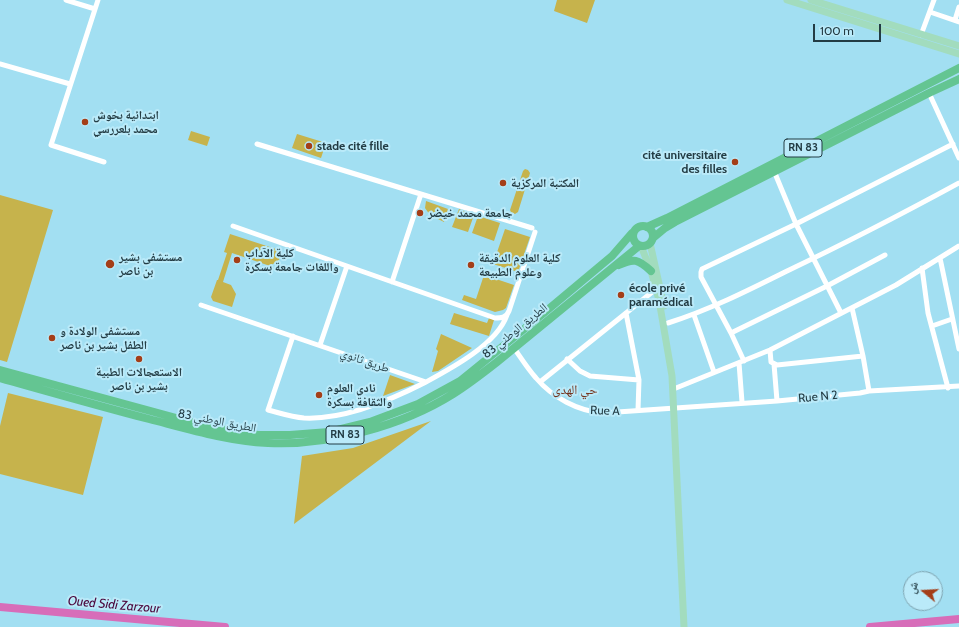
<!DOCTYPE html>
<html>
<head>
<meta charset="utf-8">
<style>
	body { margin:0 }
	#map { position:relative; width:959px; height:627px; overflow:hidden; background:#a2dff2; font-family:Cabin,"Noto Naskh Arabic",sans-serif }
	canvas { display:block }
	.north { position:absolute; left:903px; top:571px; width:40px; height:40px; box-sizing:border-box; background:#baeaf9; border:1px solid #7ea4b1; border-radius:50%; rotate:288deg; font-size:11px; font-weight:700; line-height:16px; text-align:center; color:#233c44 }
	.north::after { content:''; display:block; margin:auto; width:14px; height:18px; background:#a43e18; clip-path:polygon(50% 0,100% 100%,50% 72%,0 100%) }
	.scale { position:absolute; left:813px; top:24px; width:68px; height:18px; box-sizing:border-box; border:2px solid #233c44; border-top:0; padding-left:5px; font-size:12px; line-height:14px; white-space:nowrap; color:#233c44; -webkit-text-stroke:3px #baeaf9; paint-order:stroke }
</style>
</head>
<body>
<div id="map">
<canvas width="959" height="627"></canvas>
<div class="north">ش</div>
<div class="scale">100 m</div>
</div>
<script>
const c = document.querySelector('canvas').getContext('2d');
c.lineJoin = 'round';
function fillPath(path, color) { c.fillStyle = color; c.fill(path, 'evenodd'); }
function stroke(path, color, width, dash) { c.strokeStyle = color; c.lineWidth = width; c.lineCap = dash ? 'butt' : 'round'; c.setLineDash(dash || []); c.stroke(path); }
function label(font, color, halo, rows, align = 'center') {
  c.font = font + ' Cabin,"Noto Naskh Arabic",sans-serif'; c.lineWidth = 4; c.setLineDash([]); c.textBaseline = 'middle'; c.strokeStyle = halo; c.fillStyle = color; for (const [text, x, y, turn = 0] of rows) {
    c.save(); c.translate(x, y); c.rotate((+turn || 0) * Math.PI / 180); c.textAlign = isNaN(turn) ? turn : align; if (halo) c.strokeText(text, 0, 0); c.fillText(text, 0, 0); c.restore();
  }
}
fillPath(new Path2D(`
	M557,0H595L587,23L554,11Z
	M191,131L210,137L207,146L188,140Z
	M297,134L326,143L321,158L292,148Z
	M525,169L528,170L530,173L518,212L515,214L511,212L510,210L523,171Z
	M0,195L53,210L7,362L0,360Z
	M426,201L448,209L444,222L430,215L425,208Z
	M459,209L474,215L468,232L452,227Z
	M478,216L500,223L494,241L472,233Z
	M505,229L530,237L518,272L493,264Z
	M230,234L282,251L279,260L270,266L232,253L223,282L231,285L236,294L232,307L213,301L211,297L217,280H218L227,253L224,252Z
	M484,275L514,285L506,308L503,310L495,312L462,300L464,295L476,299Z
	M454,313L487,323L489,318L494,320L489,336L450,324Z
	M441,334L472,348L438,371L432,372L438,351L436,349Z
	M390,375L415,384L383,396Z
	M8,393L103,417L83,495L0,474V426Z
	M431,421L294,524L302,456L353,448Z`), '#c6b34c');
stroke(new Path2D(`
	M0,607L225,627
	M870,627L959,619`), '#d76db9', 8);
stroke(new Path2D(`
	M66,0L95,9
	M98,0L51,145L104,162
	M930,12L959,22
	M955,20L959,7
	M921,35L934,0
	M0,64L70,84
	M929,93L959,158
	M257,144L532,228
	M774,171L796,224L841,313
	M233,226L495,318C501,318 506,318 509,311L535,232
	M940,258L959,349
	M922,268L928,313L948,388
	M392,282L421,194
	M201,305L426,382C452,368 497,344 507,315
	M852,308L863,356L869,391
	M626,313L639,380L638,410
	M694,315L714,372
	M668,323C709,310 747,291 785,272C844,244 902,214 959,183
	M932,326L952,319
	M731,333L827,286L885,255
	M293,336L268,410C280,413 291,417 304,418C344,420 391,400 426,382
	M320,345L347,266
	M514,348C521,358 528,369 536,378C553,398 578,411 603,413L777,401L860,393L869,391L959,386
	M770,350L771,362L777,365L863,356
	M567,359L580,371L590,376L639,380
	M744,361L731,333L701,277V272L702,269L796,224L953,144
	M739,363L742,402
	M774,364L777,401
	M540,382L656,289
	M676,388L770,350L896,285L959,246`), '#fff', 5);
stroke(new Path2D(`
	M787,0L959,54
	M811,0L959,46
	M650,243L664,306
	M641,246L651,271L659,300L672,376L684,627`), '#a2dcbe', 7);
stroke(new Path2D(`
	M633 236a10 10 0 1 1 20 0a10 10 0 1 1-20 0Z
	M647,227L667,218L959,68
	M653,238L665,228L675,222L929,93L959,79
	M619,265C634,258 638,259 651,271
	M0,370L213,428L258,435H290L329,432L370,422L418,404L460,381L545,312L612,256L632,233
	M0,378C50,392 99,406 149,419C188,429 227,441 268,443C328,446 402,426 453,394C469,384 483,373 497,362L639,246`), '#64c592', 8);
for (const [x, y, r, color] of [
	[85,122,4,"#a43e18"],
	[309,146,4,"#a43e18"],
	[735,162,4,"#a43e18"],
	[503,183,4,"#a43e18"],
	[420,213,4,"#a43e18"],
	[237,260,4,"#a43e18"],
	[110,264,5,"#a43e18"],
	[471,265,4,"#a43e18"],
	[621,295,4,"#a43e18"],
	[52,338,4,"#a43e18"],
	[139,359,4,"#a43e18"],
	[319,395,4,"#a43e18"]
]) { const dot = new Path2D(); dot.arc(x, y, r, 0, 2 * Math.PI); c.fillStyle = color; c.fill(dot); stroke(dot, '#baeaf9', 1.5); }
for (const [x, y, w] of [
	[803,148,38],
	[345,435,38]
]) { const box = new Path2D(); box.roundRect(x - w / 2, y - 9, w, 18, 3); c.fillStyle = '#baeaf9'; c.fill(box); stroke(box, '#233c44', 1); }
label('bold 11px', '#233c44', null, [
	["RN 83",803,148],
	["RN 83",345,435]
]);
label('bold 12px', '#233c44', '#baeaf9', [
	["ابتدائية بخوش",93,115],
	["محمد بلعررسي",93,129],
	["stade cité fille",317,146],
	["cité universitaire",727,155,"right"],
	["des filles",727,169,"right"],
	["المكتبة المركزية",511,183],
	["جامعة محمد خيضر",428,213],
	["كلية الآداب",245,253],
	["واللغات جامعة بسكرة",245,267],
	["مستشفى بشير",119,257],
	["بن ناصر",119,271],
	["كلية العلوم الدقيقة",479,258],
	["وعلوم الطبيعة",479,272],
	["école privé",629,288],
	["paramédical",629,302],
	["مستشفى الولادة و",60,331],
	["الطفل بشير بن ناصر",60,345],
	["الاستعجالات الطبية",139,372,"center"],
	["بشير بن ناصر",139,386,"center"],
	["نادي العلوم",327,388],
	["والثقافة بسكرة",327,402]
], 'left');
label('12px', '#233c44', '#baeaf9', [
	["الطريق الوطني 83",515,331,-39],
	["طريق ثانوي",365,361,19],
	["Rue N 2",818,397,-5],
	["Rue A",605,411,2],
	["الطريق الوطني 83",217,421,11]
]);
label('13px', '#75331c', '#baeaf9', [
	["حي الهدى",575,390]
]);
label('italic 13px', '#4c083d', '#baeaf9', [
	["Oued Sidi Zarzour",114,605,5]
]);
</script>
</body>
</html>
